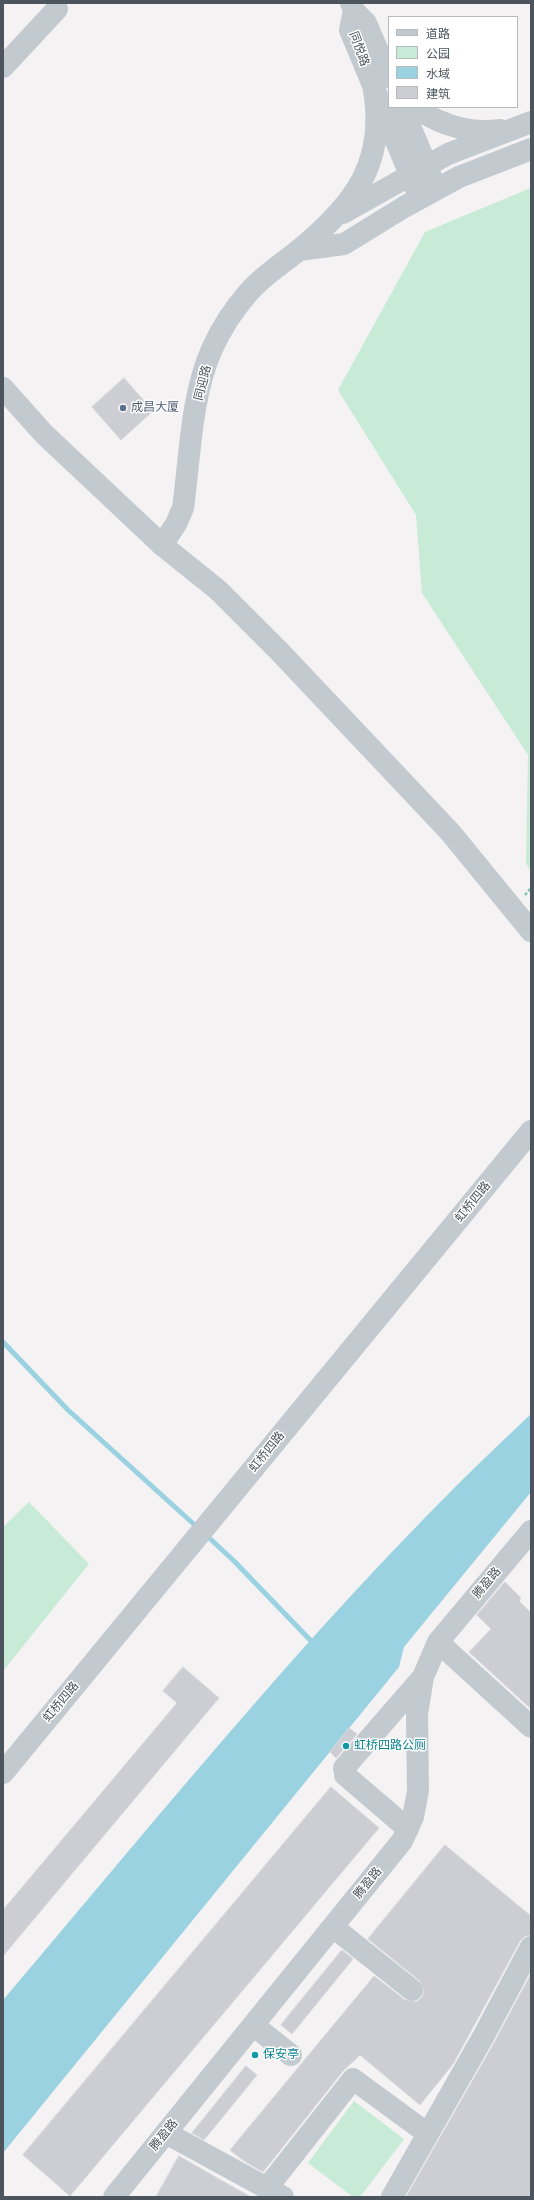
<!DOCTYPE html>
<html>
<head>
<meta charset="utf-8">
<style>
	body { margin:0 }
	#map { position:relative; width:534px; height:2200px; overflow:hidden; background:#f4f2f2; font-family:"PT Sans","Noto Sans SC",sans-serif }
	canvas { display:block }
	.frame { position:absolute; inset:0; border:4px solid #4c555d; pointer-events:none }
	.legend { position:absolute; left:388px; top:16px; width:130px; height:92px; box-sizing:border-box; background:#fff; border:1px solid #b7bbbe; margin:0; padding:5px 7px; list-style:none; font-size:12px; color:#4c555d }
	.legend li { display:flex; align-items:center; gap:8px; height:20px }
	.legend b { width:20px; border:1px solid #b7bbbe }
</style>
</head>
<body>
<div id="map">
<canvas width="534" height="2200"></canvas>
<div class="frame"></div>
<ul class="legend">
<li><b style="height:5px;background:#c2c9cf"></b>道路</li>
<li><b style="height:11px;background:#c7ebd6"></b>公园</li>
<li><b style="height:11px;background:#9ad2e2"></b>水域</li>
<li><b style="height:11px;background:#cdced4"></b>建筑</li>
</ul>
</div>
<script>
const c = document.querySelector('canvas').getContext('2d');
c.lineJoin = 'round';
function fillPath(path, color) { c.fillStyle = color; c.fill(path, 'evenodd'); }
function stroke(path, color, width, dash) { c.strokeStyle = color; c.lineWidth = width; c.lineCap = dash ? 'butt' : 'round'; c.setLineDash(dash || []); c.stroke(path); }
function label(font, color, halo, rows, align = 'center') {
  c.font = font + ' "PT Sans","Noto Sans SC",sans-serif'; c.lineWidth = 3; c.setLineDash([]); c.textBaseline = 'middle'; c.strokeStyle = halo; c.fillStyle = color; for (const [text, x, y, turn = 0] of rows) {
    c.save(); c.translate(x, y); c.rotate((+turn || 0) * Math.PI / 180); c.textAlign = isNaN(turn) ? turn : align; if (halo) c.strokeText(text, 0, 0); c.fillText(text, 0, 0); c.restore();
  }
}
fillPath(new Path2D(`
	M531,188V872L526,863L528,755L422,593L416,515L338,390L425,232Z
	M29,1502L89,1564L3,1671V1527Z
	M354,2101L404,2139L360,2197H353L308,2163Z`), '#c7ebd6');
fillPath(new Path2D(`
	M531,1414V1492L404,1647L399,1667L3,2153V2000C173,1800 338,1593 531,1414Z`), '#9ad2e2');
stroke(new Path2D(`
	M3,1342L68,1410L198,1528
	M206,1535L234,1561L314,1644`), '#9ad2e2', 5);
const building = new Path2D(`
	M124,378L153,411L121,440L92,407Z
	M505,1582L521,1598L519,1601L531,1613V1709L469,1652L491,1629L477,1615Z
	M183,1667L219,1698L3,1956V1910L177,1703L163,1691Z
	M349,1728L357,1734L336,1758L330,1752Z
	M331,1787L379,1828L70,2196L23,2155Z
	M445,1845L531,1916V1935L525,1936L520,1941L453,2064L420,2105L360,2055L343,2071L263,2172L244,2161L230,2150L374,1976L405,2000L416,2002L422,1997L424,1991L420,1981L368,1939Z
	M342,1950L353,1959L292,2034L281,2025Z
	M531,1974V2197H406L494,2043Z
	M246,2066L257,2075L204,2140L192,2133Z
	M179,2156L219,2179L251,2197H156Z`);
fillPath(building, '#cdced4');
stroke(building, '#d7d8dc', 1);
stroke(new Path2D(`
	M525,895L531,888`), '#83c5a6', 2.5, [3, 2]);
stroke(new Path2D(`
	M351,3L354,11L366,23L389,77
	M354,11L350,30L416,189
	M3,67L57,9
	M402,107L432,179
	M414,107C439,124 469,134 500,130
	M343,213L448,154L531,122
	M299,250L344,244L404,207L459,177L531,149
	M3,388L44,434L162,545L218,590L280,652L450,832L531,931
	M162,545L176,524L183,508C190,458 191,395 212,349C221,329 234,309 248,293C262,276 282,264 299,250C355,204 388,161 373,85
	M438,1642L531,1727
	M344,1768L423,1677
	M3,1773L531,1131
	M345,1775L408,1829
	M333,1927L412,1990
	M253,2025L291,2055
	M166,2133L283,2197
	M267,2188L353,2079L428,2134
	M114,2197L402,1841L413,1817L418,1791L417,1714L423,1677L438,1642L531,1531
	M392,2197L483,2037L531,1947`), '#c2c9cf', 22);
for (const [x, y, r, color] of [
	[123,408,4,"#5c6f8a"],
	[346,1746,4,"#0f9aa8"],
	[255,2055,4,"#0f9aa8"]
]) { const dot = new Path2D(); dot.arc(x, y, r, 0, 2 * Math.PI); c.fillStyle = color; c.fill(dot); stroke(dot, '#fff', 1.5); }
label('12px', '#4c555d', '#fff', [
	["同悦路",359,49,70],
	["同迎路",203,383,-76],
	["虹桥四路",473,1202,-51],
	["虹桥四路",267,1452,-51],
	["腾盈路",487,1583,-50],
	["虹桥四路",61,1702,-50],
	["腾盈路",368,1883,-51],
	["腾盈路",164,2135,-51]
]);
label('12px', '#4e5e75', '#fff', [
	["成昌大厦",131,408]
], 'left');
label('12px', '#0d838f', '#fff', [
	["虹桥四路公厕",354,1746],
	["保安亭",263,2055]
], 'left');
</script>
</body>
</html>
